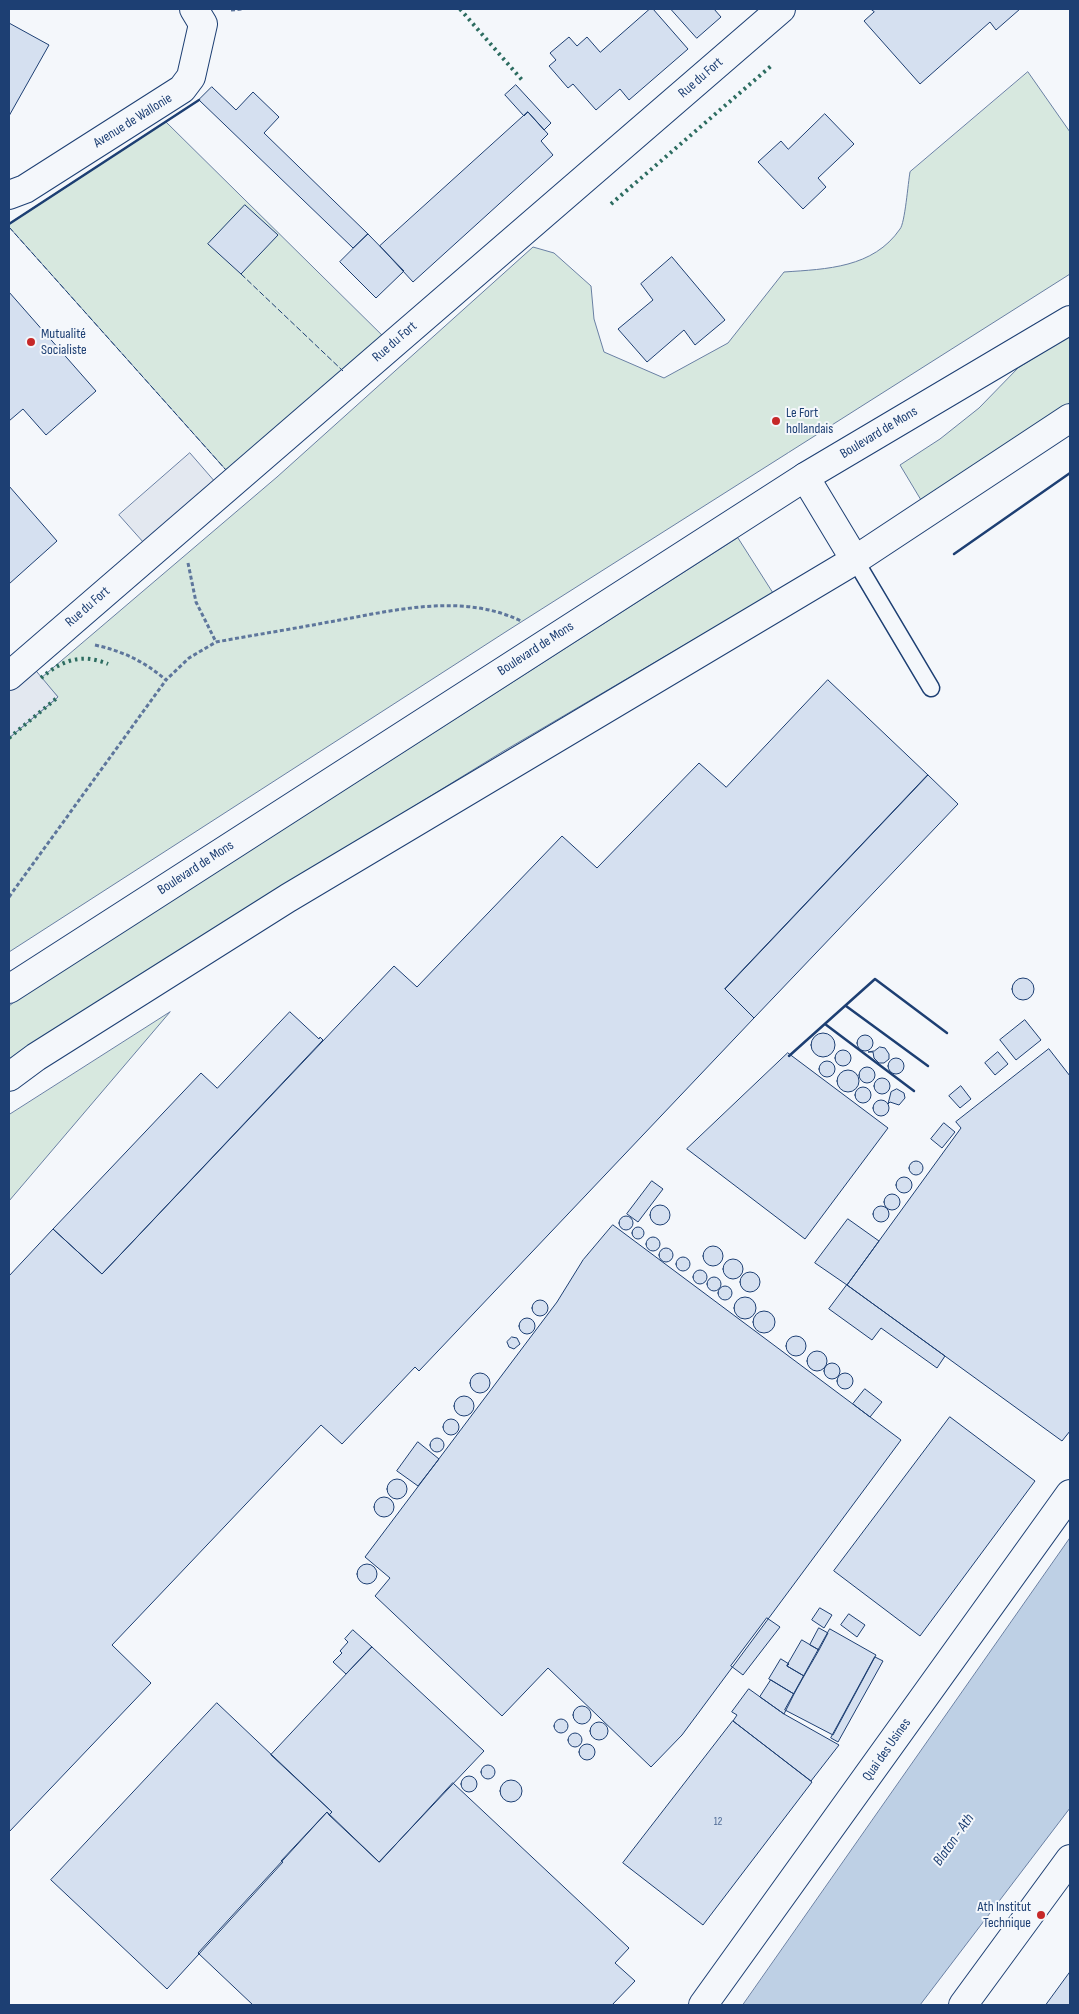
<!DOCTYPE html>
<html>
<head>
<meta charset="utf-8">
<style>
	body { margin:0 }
	#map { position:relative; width:1079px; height:2014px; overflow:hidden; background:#f4f7fb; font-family:"Sofia Sans Condensed",sans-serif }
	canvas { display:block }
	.frame { position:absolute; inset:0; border:10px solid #1d3f73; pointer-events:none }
</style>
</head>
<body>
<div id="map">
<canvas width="1079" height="2014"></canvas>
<div class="frame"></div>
</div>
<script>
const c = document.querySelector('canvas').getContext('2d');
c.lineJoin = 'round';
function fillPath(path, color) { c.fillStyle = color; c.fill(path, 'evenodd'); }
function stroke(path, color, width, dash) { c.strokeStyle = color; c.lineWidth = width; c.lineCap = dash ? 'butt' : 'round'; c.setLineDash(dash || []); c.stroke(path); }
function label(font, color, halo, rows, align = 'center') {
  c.font = font + ' "Sofia Sans Condensed",sans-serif'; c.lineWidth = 4; c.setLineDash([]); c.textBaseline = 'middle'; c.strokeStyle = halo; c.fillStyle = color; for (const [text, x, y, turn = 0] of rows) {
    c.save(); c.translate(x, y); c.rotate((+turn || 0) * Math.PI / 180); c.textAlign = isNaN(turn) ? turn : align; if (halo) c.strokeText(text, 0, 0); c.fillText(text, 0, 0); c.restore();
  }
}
const green = new Path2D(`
	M1028,72L1070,132V274L507,631L9,952V738L58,697L41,678L277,477L533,247L554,253L591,286L594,319L604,352L664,378L728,343L784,272C827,269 873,268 900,229C905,223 908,183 910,172Z
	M166,122L392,345L226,470L9,227V224Z
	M1070,336V403L921,500L900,465L940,439L979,408L1018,368Z
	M738,538L773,593L502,752L241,913L9,1062V1006L17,1000Z
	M170,1012L9,1201V1115Z`);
fillPath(green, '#d7e8df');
stroke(green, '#687fa3', 1);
const parking = new Path2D(`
	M190,453L223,491L152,552L119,515Z
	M27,660L58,697L9,738V676Z`);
fillPath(parking, '#e3e8f0');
stroke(parking, '#687fa3', 1);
const water = new Path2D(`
	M1070,1538V1808L920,2005H743Z`);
fillPath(water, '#bed0e5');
stroke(water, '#687fa3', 1);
const building = new Path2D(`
	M650,9H653L688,49L629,100L620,89L596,110L573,84L568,88L549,66L556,60L550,53L569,37L577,46L587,37L600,52Z
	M671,9H714L721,17L697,38Z
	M871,9H1020L996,30L990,22L920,84L864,21L874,12Z
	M9,23L49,45L9,116Z
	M516,85L551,123L544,130L528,112L524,116L505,95Z
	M212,87L236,110L253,92L279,117L264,133L368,234L353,248L199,100Z
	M528,112L548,134L541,141L553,155L413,282L380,246Z
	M825,114L854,144L818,178L826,187L803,209L758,162L781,141L788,149Z
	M245,205L278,235L241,274L208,244Z
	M368,234L404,271L376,298L340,262Z
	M672,257L725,320L695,345L684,330L647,362L618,329L653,300L641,284Z
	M9,292L96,391L46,435L23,409L9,421Z
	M9,486L57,541L9,584Z
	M828,680L928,775L725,989L754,1018L419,1371L415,1367L342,1444L321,1425L112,1645L151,1683L9,1832V1276L53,1229L102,1274L394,966L417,987L562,836L597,868L699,763L726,787Z
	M928,775L958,804L754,1018L725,989Z
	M1012 989a11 11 0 1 1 22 0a11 11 0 1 1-22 0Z
	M290,1012L319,1039L320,1037L323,1040L102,1274L53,1229L201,1073L217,1088Z
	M1025,1020L1041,1040L1016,1060L1000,1040Z
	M811 1045a12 12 0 1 1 24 0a12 12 0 1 1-24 0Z
	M857 1043a8 8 0 1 1 16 0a8 8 0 1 1-16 0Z
	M880,1047L885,1048L889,1054V1059L884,1063H879L874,1058L873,1052H868L874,1051Z
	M1049,1049L1070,1076V1431L1062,1441L847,1285L961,1128L956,1122Z
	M835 1058a8 8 0 1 1 16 0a8 8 0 1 1-16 0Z
	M998,1052L1008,1064L995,1075L985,1063Z
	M788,1053L888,1128L805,1239L687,1149Z
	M888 1066a8 8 0 1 1 16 0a8 8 0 1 1-16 0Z
	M819 1069a8 8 0 1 1 16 0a8 8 0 1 1-16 0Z
	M859 1075a8 8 0 1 1 16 0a8 8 0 1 1-16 0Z
	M837 1081a11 11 0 1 1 22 0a11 11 0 1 1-22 0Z
	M874 1086a8 8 0 1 1 16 0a8 8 0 1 1-16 0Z
	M961,1086L971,1099L960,1108L949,1096Z
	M855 1095a8 8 0 1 1 16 0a8 8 0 1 1-16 0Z
	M897,1089L904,1093L905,1098L899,1105L890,1102L888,1104L891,1092Z
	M873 1108a8 8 0 1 1 16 0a8 8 0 1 1-16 0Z
	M944,1123L955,1132L942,1148L931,1139Z
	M909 1168a7 7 0 1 1 14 0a7 7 0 1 1-14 0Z
	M896 1185a8 8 0 1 1 16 0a8 8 0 1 1-16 0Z
	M652,1181L663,1189L638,1222L627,1214Z
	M884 1202a8 8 0 1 1 16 0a8 8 0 1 1-16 0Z
	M650 1215a10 10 0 1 1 20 0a10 10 0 1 1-20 0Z
	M873 1214a8 8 0 1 1 16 0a8 8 0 1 1-16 0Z
	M619 1223a7 7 0 1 1 14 0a7 7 0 1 1-14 0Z
	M848,1219L879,1241L847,1285L815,1263Z
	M613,1225L901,1440L682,1735L651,1767L548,1668L502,1716L375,1596L390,1578L365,1557L557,1302L583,1260Z
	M632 1233a6 6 0 1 1 12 0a6 6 0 1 1-12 0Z
	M646 1244a7 7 0 1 1 14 0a7 7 0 1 1-14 0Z
	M703 1256a10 10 0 1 1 20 0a10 10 0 1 1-20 0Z
	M659 1255a7 7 0 1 1 14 0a7 7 0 1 1-14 0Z
	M676 1264a7 7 0 1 1 14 0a7 7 0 1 1-14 0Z
	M723 1269a10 10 0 1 1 20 0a10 10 0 1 1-20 0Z
	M693 1277a7 7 0 1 1 14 0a7 7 0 1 1-14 0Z
	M740 1282a10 10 0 1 1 20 0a10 10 0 1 1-20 0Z
	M707 1284a7 7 0 1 1 14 0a7 7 0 1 1-14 0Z
	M847,1285L945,1356L937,1368L881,1328L872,1340L829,1309Z
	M718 1293a7 7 0 1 1 14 0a7 7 0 1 1-14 0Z
	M734 1308a11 11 0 1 1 22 0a11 11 0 1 1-22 0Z
	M532 1308a8 8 0 1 1 16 0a8 8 0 1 1-16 0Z
	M753 1322a11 11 0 1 1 22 0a11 11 0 1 1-22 0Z
	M519 1326a8 8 0 1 1 16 0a8 8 0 1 1-16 0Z
	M786 1346a10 10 0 1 1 20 0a10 10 0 1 1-20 0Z
	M512,1337L517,1338L520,1344L514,1349L509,1347L507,1342Z
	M807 1361a10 10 0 1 1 20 0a10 10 0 1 1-20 0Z
	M824 1371a8 8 0 1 1 16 0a8 8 0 1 1-16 0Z
	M470 1383a10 10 0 1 1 20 0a10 10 0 1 1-20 0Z
	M837 1381a8 8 0 1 1 16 0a8 8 0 1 1-16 0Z
	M865,1389L882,1402L870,1417L853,1404Z
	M454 1406a10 10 0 1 1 20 0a10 10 0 1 1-20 0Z
	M950,1417L1035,1481L920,1636L834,1571Z
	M443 1427a8 8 0 1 1 16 0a8 8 0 1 1-16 0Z
	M430 1445a7 7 0 1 1 14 0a7 7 0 1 1-14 0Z
	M418,1442L439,1459L418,1486L397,1471Z
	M387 1489a10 10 0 1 1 20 0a10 10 0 1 1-20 0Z
	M374 1507a10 10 0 1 1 20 0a10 10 0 1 1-20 0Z
	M357 1574a10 10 0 1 1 20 0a10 10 0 1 1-20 0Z
	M820,1608L832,1615L824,1628L812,1620Z
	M849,1614L865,1625L857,1637L841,1625Z
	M767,1618L780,1627L743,1675L731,1666Z
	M819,1628L828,1633L819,1650L810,1645Z
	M830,1629L876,1655L833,1735L785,1710Z
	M353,1630L372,1647L346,1674L333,1662L342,1653L340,1651L348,1642L345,1639Z
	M802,1640L819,1650L804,1676L787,1666Z
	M372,1647L484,1751L379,1862L329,1815L332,1812L271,1755Z
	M875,1657L883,1661L838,1742L831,1738Z
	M781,1659L789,1664L787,1666L804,1676L794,1694L769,1679Z
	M771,1680L794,1694L784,1714L760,1697Z
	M749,1689L784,1714L839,1745L811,1781L733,1721L737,1715L732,1712Z
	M217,1703L332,1812L329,1815L327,1812L281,1861L283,1862L167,1989L51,1880Z
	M573 1715a9 9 0 1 1 18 0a9 9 0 1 1-18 0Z
	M554 1726a7 7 0 1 1 14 0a7 7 0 1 1-14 0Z
	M733,1721L812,1782L703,1925L623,1863Z
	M590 1731a9 9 0 1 1 18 0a9 9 0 1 1-18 0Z
	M568 1740a7 7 0 1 1 14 0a7 7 0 1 1-14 0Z
	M579 1752a8 8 0 1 1 16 0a8 8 0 1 1-16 0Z
	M481 1772a7 7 0 1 1 14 0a7 7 0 1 1-14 0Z
	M461 1784a8 8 0 1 1 16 0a8 8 0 1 1-16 0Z
	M500 1791a11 11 0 1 1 22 0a11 11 0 1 1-22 0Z
	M453,1783L629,1948L615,1963L635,1981L612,2005H253L198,1953L327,1812L379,1862Z
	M1070,1972V2005H1046Z`);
fillPath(building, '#d5e0f0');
stroke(building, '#1d3f73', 1);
const lane = new Path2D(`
	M855,560L931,688`);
const street = new Path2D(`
	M9,195L25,189L182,89L191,77L203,24L194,9
	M805,477L855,560
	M9,676L781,9
	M703,2005L1070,1494`);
const secondary = new Path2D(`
	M963,2005L1070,1859`);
const primary = new Path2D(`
	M9,989L805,477L1070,320
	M9,1077L36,1057L288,898L855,560L1070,418`);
stroke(lane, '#1d3f73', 19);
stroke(street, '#1d3f73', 30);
stroke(secondary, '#1d3f73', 30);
stroke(primary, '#1d3f73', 30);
stroke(new Path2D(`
	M231,10L243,9
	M188,563L196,602L216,642
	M95,645C122,651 144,661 166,680L189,658L216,642C254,635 292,629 329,622C392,611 461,592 521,621
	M9,897L166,680`), '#5e769c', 3, [4, 2.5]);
stroke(lane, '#f4f7fb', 16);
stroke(street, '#f4f7fb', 28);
stroke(secondary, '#f4f7fb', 28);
stroke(primary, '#f4f7fb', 28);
stroke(new Path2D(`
	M460,9L522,80
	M611,204L771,66
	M41,678C62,660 82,653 108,664
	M9,738L58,697`), '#2c6c60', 4, [2.5, 4]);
stroke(new Path2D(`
	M9,227L226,470
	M241,274L343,371`), '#1d3f73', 1, [6, 2.5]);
stroke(new Path2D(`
	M9,224L199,100
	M954,554L1070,473
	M846,1006L928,1066
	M825,1024L914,1091
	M789,1056L875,979L947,1033`), '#1d3f73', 2.5);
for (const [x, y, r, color] of [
	[31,342,5,"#c62828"],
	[776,421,5,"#c62828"],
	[1041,1915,5,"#c62828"]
]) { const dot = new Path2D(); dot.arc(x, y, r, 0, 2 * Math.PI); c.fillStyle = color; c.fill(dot); stroke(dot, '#f4f7fb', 2); }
label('11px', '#4b6792', null, [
	["12",718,1822]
]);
label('14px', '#1d3f73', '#f4f7fb', [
	["Rue du Fort",701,78,-41],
	["Avenue de Wallonie",133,121,-32],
	["Rue du Fort",395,342,-41],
	["Boulevard de Mons",879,433,-31],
	["Rue du Fort",88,607,-41],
	["Boulevard de Mons",536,649,-33],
	["Boulevard de Mons",196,868,-33],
	["Quai des Usines",887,1750,-55]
]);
label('14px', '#1d3f73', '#f4f7fb', [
	["Mutualité",41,334],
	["Socialiste",41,350],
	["Le Fort",786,413],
	["hollandais",786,429],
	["Ath Institut",1031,1907,"right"],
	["Technique",1031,1923,"right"]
], 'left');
label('italic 15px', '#1d3f73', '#f4f7fb', [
	["Blaton - Ath",954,1840,-55]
]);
</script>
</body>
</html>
